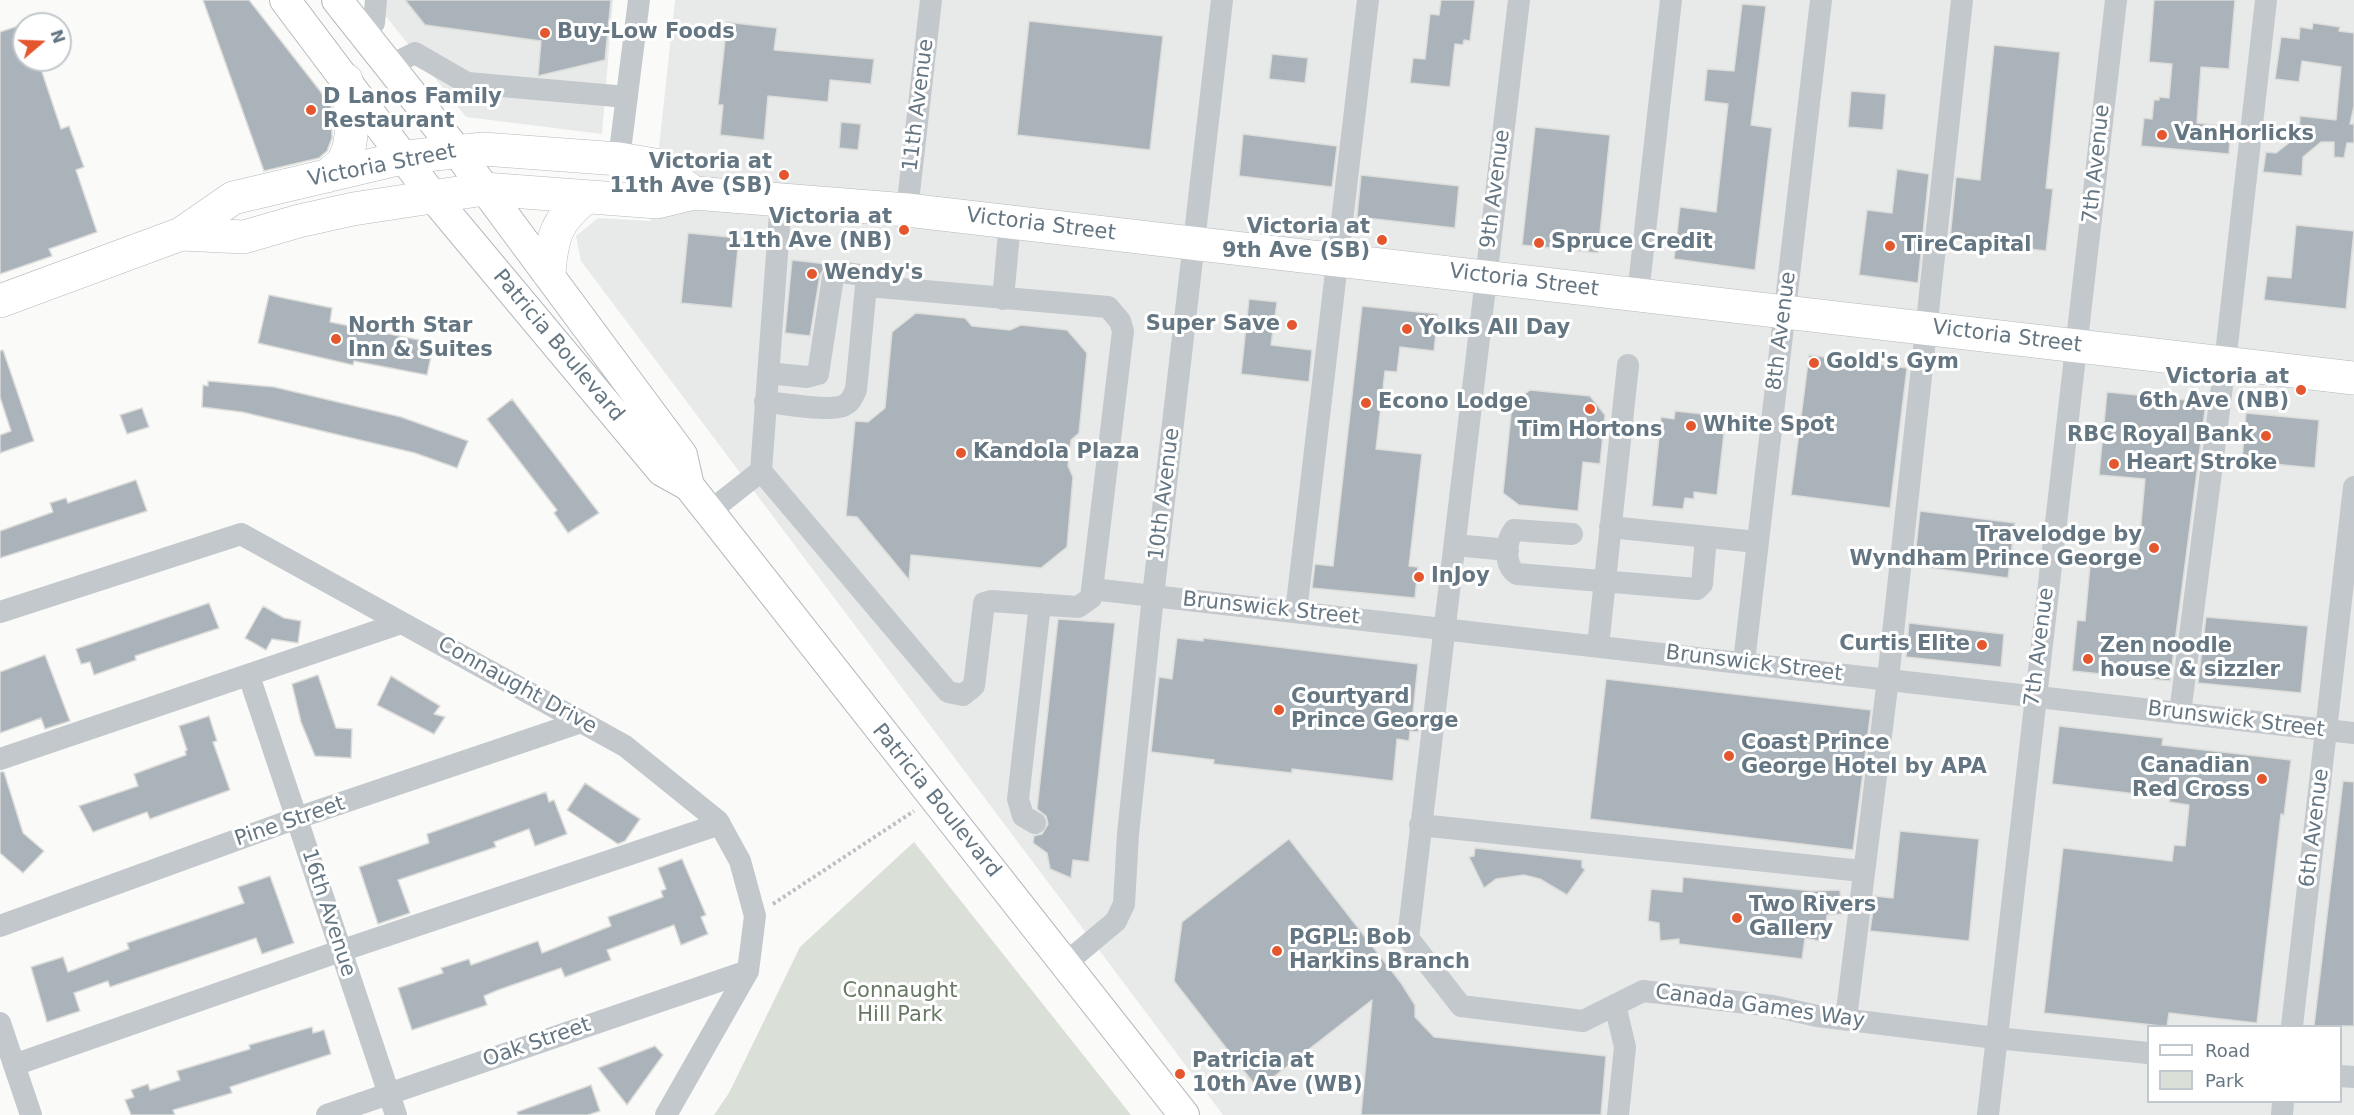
<!DOCTYPE html>
<html>
<head>
<meta charset="utf-8">
<style>
	body { margin:0 }
	#map { position:relative; width:2354px; height:1115px; overflow:hidden; background:#fafaf8; font-family:"DejaVu Sans",sans-serif }
	canvas { display:block }
	.legend { position:absolute; left:2147px; top:1025px; width:195px; height:78px; box-sizing:border-box; background:#fff; border:2px solid #c1c8cd; margin:0; padding:8px 10px; list-style:none; font-size:18px; color:#657683 }
	.legend li { display:flex; align-items:center; gap:12px; height:30px }
	.legend b { width:30px; border:2px solid #c1c8cd }
	.north { position:absolute; left:12px; top:12px; width:60px; height:60px; box-sizing:border-box; background:#fff; border:2px solid #c1c8cd; border-radius:50%; rotate:71deg; font-size:16px; font-weight:700; line-height:24px; text-align:center; color:#657683 }
	.north::after { content:''; display:block; margin:auto; width:21px; height:27px; background:#e4572e; clip-path:polygon(50% 0,100% 100%,50% 72%,0 100%) }
</style>
</head>
<body>
<div id="map">
<canvas width="2354" height="1115"></canvas>
<ul class="legend">
<li><b style="height:8px;background:#fff"></b>Road</li>
<li><b style="height:16px;background:#dadfd7"></b>Park</li>
</ul>
<div class="north">N</div>
</div>
<script>
const c = document.querySelector('canvas').getContext('2d');
c.lineJoin = 'round';
function fillPath(path, color) { c.fillStyle = color; c.fill(path, 'evenodd'); }
function stroke(path, color, width, dash) { c.strokeStyle = color; c.lineWidth = width; c.lineCap = dash ? 'butt' : 'round'; c.setLineDash(dash || []); c.stroke(path); }
function label(font, color, halo, rows, align = 'center') {
  c.font = font + ' "DejaVu Sans",sans-serif'; c.lineWidth = 6; c.setLineDash([]); c.textBaseline = 'middle'; c.strokeStyle = halo; c.fillStyle = color; for (const [text, x, y, turn = 0] of rows) {
    c.save(); c.translate(x, y); c.rotate((+turn || 0) * Math.PI / 180); c.textAlign = isNaN(turn) ? turn : align; if (halo) c.strokeText(text, 0, 0); c.fillText(text, 0, 0); c.restore();
  }
}
fillPath(new Path2D(`
	M373,0H613L602,134L466,117Z
	M675,0H2354V1115H1223L581,261L576,236L598,218L651,221ZM2148,1026H2340V1102H2148Z`), '#e8e9e9');
fillPath(new Path2D(`
	M914,842L1131,1115H714L729,1093L800,947Z`), '#dadfd7');
const building = new Path2D(`
	M203,0H249L331,105L332,138L327,151L319,158L264,171Z
	M405,0H611L605,60L538,76L541,41L425,25Z
	M1441,0H1475L1470,41L1464,40L1463,45L1455,44L1450,87L1410,83L1413,58L1425,59L1430,14L1439,15Z
	M2154,0H2235L2229,69L2201,67L2197,123L2231,127L2229,154L2141,146L2144,118L2152,119L2154,100H2159V97L2169,98L2172,64L2149,62Z
	M1742,4L1766,6L1751,125L1772,128L1755,270L1674,259L1680,207L1716,212L1728,104L1704,101L1707,69L1734,71Z
	M1029,21L1163,36L1150,150L1017,135Z
	M727,22L777,28L774,50L874,59L871,84L830,80L828,102L768,96L764,140L720,135L723,105H718Z
	M2313,23L2340,27L2339,31L2354,33V106L2350,124H2354V143H2347L2344,158L2334,157V142H2321L2303,157L2302,176L2263,172L2266,152L2276,153L2299,135L2300,116L2336,120L2341,67L2302,61L2299,82L2275,79L2281,37L2299,39L2300,27L2312,29Z
	M24,24V60H38L61,129L69,126L84,167L76,170L97,232L49,249L52,256L0,274V32Z
	M1994,45L2060,52L2046,188L2053,189L2046,251L1950,239L1956,177L1980,180Z
	M1272,54L1308,58L1305,83L1269,79Z
	M1851,91L1886,94L1883,130L1848,127Z
	M841,122L861,124L858,150L839,148Z
	M1535,127L1610,135L1598,253L1522,245Z
	M1243,134L1337,146L1332,187L1239,176Z
	M1897,169L1929,174L1918,283L1859,275L1867,210L1892,213Z
	M1361,175L1459,186L1455,228L1357,217Z
	M2296,225L2354,231L2346,309L2264,300L2267,276L2291,278Z
	M688,233L739,238L732,308L681,303Z
	M792,260L827,264L820,275L810,336L785,333Z
	M269,295L332,308L330,322L434,343L427,375L354,361L353,365L258,343Z
	M1249,299L1277,302L1271,345L1312,350L1309,382L1241,374Z
	M1362,306L1438,314L1434,351L1400,347L1397,372L1385,371L1376,449L1422,454L1409,566L1418,567L1415,598L1312,588L1315,564L1333,566Z
	M916,313L965,318L972,326L1010,330L1021,325L1067,330L1087,353L1079,433L1071,440L1068,466L1073,477L1067,547L1041,568L911,555L909,580L857,517L846,516L855,421L868,422L885,408L892,332Z
	M3,350L34,441L0,453V435L11,431L0,397V351Z
	M1809,355L1907,368L1890,508L1791,495Z
	M208,381L274,387L401,417L468,441L457,468L415,453L242,412L202,407L203,385L208,386Z
	M1530,390L1590,396L1605,415L1600,464L1583,462L1578,511L1519,505L1503,493L1512,404Z
	M2107,392L2206,402L2170,681L2072,671L2077,620L2085,621L2090,565L2137,569L2145,479L2099,475Z
	M512,399L599,513L568,533L554,513L557,510L487,419Z
	M142,408L149,427L127,434L120,415Z
	M1675,411L1712,415L1711,423L1725,424L1717,495L1694,492V499L1685,498L1683,509L1652,506L1661,417L1674,419Z
	M2246,413L2319,420L2315,468L2242,461Z
	M136,480L147,511L0,558V531L53,512L50,503L66,498L68,503Z
	M1920,511L2015,523L2008,578L1914,566Z
	M209,603L219,628L135,656L136,660L94,675L90,662L81,664L76,649Z
	M263,606L284,618L301,621L298,643L272,639L266,650L245,638Z
	M2206,617L2308,626L2301,693L2198,683Z
	M1058,619L1115,623L1089,862L1073,860L1071,878L1050,869L1047,853L1033,843L1034,836L1042,834L1048,824L1046,816L1037,809Z
	M1909,623L2004,634L2001,667L1906,657Z
	M1177,638L1203,641V638L1418,664L1413,713L1420,714L1418,732L1410,731L1409,741L1397,739L1393,781L1292,769V773L1213,764L1214,760L1151,752L1159,677L1172,679Z
	M45,655L70,721L45,729L41,718L0,733V672Z
	M318,675L336,728L352,729L351,758L315,756L301,722L292,684Z
	M391,676L440,706L434,714L445,717L434,734L377,705Z
	M1606,679L1871,710L1853,850L1590,819Z
	M209,716L217,741L213,742L230,790L150,819L147,812L93,832L79,806L138,786L134,774L186,755L185,751L187,750L179,726Z
	M2059,726L2163,738L2162,745L2291,760L2284,815L2281,814L2257,1023L2169,1013L2167,1026H2162L2044,1013L2063,848L2172,861L2174,845L2185,846L2189,805L2169,802L2170,798L2052,784Z
	M0,772H4L23,833L44,851L23,873L0,853Z
	M2343,781L2354,782V1026H2314Z
	M585,783L640,819L625,841L618,844L567,810Z
	M546,792L549,802L554,800L567,834L535,846L529,829L494,842L496,847L398,880L410,913L378,924L359,867L429,843L427,834Z
	M1900,831L1979,839L1969,941L1870,931L1875,896L1893,898Z
	M1289,839L1401,983L1415,1005V1017L1434,1037L1606,1056L1601,1115H1361L1372,1000L1258,1089L1174,981L1182,922Z
	M1475,848L1582,860V867L1585,870L1567,895L1540,879L1524,875L1496,879L1484,888L1469,857L1474,856Z
	M682,859L706,915L701,917L708,934L681,945L674,925L607,950L611,960L565,977L561,968L498,990L484,996L487,1005L412,1030L398,988L443,973L441,968L469,959L471,965L538,941L542,953L611,926L608,917L663,897L661,891L666,889L658,868Z
	M270,876L294,943L262,954L256,938L110,987L108,981L74,993L80,1011L47,1022L31,967L63,957L68,972L129,949L127,943L244,903L238,887Z
	M1683,877L1812,891L1840,890L1842,914L1827,915L1824,942L1805,938L1802,959L1679,944V939L1660,941L1659,923L1648,921L1651,889L1682,892Z
	M312,1027L313,1033L324,1030L331,1054L230,1087L232,1093L173,1110L175,1115H131L125,1100L134,1097L131,1090L148,1084L150,1090L180,1080L177,1071L250,1049L249,1045Z
	M655,1046L663,1055L627,1105L598,1068Z
	M591,1085L600,1111L588,1115H518L517,1112Z`);
fillPath(building, '#aab3b9');
stroke(building, '#dcdcda', 1.5);
const major = new Path2D(`
	M285,0L434,198L662,471L689,486L1184,1115
	M337,0L456,150L682,455L689,486`);
const highway = new Path2D(`
	M327,176C332,171 341,166 344,160C357,136 350,105 346,80
	M181,234L244,237L299,221L353,209L484,189L657,202L694,193L907,210L2354,378
	M549,273C552,236 556,221 586,197
	M0,301L181,234L233,198L406,157L483,149L619,159L655,165L694,193`);
stroke(major, '#b5babe', 32);
stroke(highway, '#b4b9bd', 34);
stroke(new Path2D(`
	M773,904L914,811`), '#bbbfc2', 4, [3, 3]);
stroke(new Path2D(`
	M1519,0L1408,938L1461,1006L1583,1021L1643,991L1773,1006L1817,1016L1996,1038L2148,1053
	M363,33L374,23L376,0
	M389,66L415,53L467,83L627,97
	M619,159L639,0
	M907,210L931,0
	M1638,294L1671,0
	M1003,299L1010,222
	M765,402C783,403 830,413 845,405C851,402 853,396 856,390L867,276L841,272L833,277L818,374L807,377L768,373
	M761,471L781,200
	M709,512L761,471L948,692L963,695L974,686L984,603L991,601L1078,607L1091,598L1123,331L1120,321L1108,307L868,286
	M1610,527L1757,542
	M1572,534L1514,530C1505,542 1504,566 1517,574L1697,589L1702,584L1706,537
	M1455,545L1508,550
	M1092,589L2354,733
	M0,612L241,534L625,746L718,821L740,861L755,916L748,971L666,1115
	M1296,612L1368,0
	M1598,646L1628,365
	M1744,662L1821,0
	M249,676L396,1115
	M2180,713L2225,363L2266,0
	M0,759L401,623
	M1035,823L1023,816L1018,799L1040,604
	M1420,825L1862,871
	M0,926L297,818L581,722
	M1066,963L1116,921L1124,904L1128,834L1153,596L1222,0
	M1615,1005L1625,1047L1618,1115
	M1846,1019L1888,679L1962,0
	M0,1023L31,1115
	M2292,1026L2354,487
	M14,1065L340,951L720,824
	M2340,1076L2354,1077
	M327,1115L748,971
	M1988,1115L2116,0
	M2282,1115L2283,1102`), '#c3c8cc', 22);
stroke(major, '#fff', 30);
stroke(highway, '#fff', 33);
for (const [x, y, r, color] of [
	[545,33,6,"#e4572e"],
	[311,110,6,"#e4572e"],
	[2162,135,6,"#e4572e"],
	[784,175,6,"#e4572e"],
	[904,230,6,"#e4572e"],
	[1382,240,6,"#e4572e"],
	[1539,243,6,"#e4572e"],
	[1890,246,6,"#e4572e"],
	[812,274,6,"#e4572e"],
	[1292,325,6,"#e4572e"],
	[1407,329,6,"#e4572e"],
	[336,339,6,"#e4572e"],
	[1814,363,6,"#e4572e"],
	[2301,390,6,"#e4572e"],
	[1366,403,6,"#e4572e"],
	[1590,409,6,"#e4572e"],
	[1691,426,6,"#e4572e"],
	[2266,436,6,"#e4572e"],
	[961,453,6,"#e4572e"],
	[2114,464,6,"#e4572e"],
	[2154,548,6,"#e4572e"],
	[1419,577,6,"#e4572e"],
	[1982,645,6,"#e4572e"],
	[2088,659,6,"#e4572e"],
	[1279,710,6,"#e4572e"],
	[1729,756,6,"#e4572e"],
	[2262,779,6,"#e4572e"],
	[1737,918,6,"#e4572e"],
	[1277,951,6,"#e4572e"],
	[1180,1074,6,"#e4572e"]
]) { const dot = new Path2D(); dot.arc(x, y, r, 0, 2 * Math.PI); c.fillStyle = color; c.fill(dot); stroke(dot, '#fff', 2); }
label('bold 21px', '#657683', '#fff', [
	["Buy-Low Foods",557,33],
	["D Lanos Family",323,98],
	["Restaurant",323,122],
	["VanHorlicks",2174,135],
	["Victoria at",772,163,"right"],
	["11th Ave (SB)",772,187,"right"],
	["Victoria at",892,218,"right"],
	["11th Ave (NB)",892,242,"right"],
	["Victoria at",1370,228,"right"],
	["9th Ave (SB)",1370,252,"right"],
	["Spruce Credit",1551,243],
	["TireCapital",1902,246],
	["Wendy's",824,274],
	["Super Save",1280,325,"right"],
	["North Star",348,327],
	["Inn & Suites",348,351],
	["Yolks All Day",1419,329],
	["Gold's Gym",1826,363],
	["Victoria at",2289,378,"right"],
	["6th Ave (NB)",2289,402,"right"],
	["Econo Lodge",1378,403],
	["White Spot",1703,426],
	["Tim Hortons",1590,431,"center"],
	["RBC Royal Bank",2254,436,"right"],
	["Kandola Plaza",973,453],
	["Heart Stroke",2126,464],
	["Travelodge by",2142,536,"right"],
	["Wyndham Prince George",2142,560,"right"],
	["InJoy",1431,577],
	["Curtis Elite",1970,645,"right"],
	["Zen noodle",2100,647],
	["house & sizzler",2100,671],
	["Courtyard",1291,698],
	["Prince George",1291,722],
	["Coast Prince",1741,744],
	["George Hotel by APA",1741,768],
	["Canadian",2250,767,"right"],
	["Red Cross",2250,791,"right"],
	["Two Rivers",1749,906],
	["Gallery",1749,930],
	["PGPL: Bob",1289,939],
	["Harkins Branch",1289,963],
	["Patricia at",1192,1062],
	["10th Ave (WB)",1192,1086]
], 'left');
label('21px', '#657683', '#fff', [
	["11th Avenue",919,105,-83],
	["7th Avenue",2097,164,-84],
	["Victoria Street",382,166,-11],
	["9th Avenue",1496,189,-83],
	["Victoria Street",1041,225,7],
	["Victoria Street",1524,281,7],
	["8th Avenue",1782,331,-83],
	["Victoria Street",2007,337,7],
	["Patricia Boulevard",558,346,50],
	["10th Avenue",1165,494,-83],
	["Brunswick Street",1271,609,6],
	["7th Avenue",2040,647,-83],
	["Brunswick Street",1754,664,7],
	["Connaught Drive",517,686,29],
	["Brunswick Street",2236,720,7],
	["Patricia Boulevard",936,801,51],
	["Pine Street",290,822,-19],
	["6th Avenue",2315,828,-83],
	["16th Avenue",328,913,72],
	["Canada Games Way",1760,1007,8],
	["Oak Street",537,1043,-19]
]);
label('21px', '#687a64', '#fff', [
	["Connaught",900,992],
	["Hill Park",900,1016]
]);
</script>
</body>
</html>
